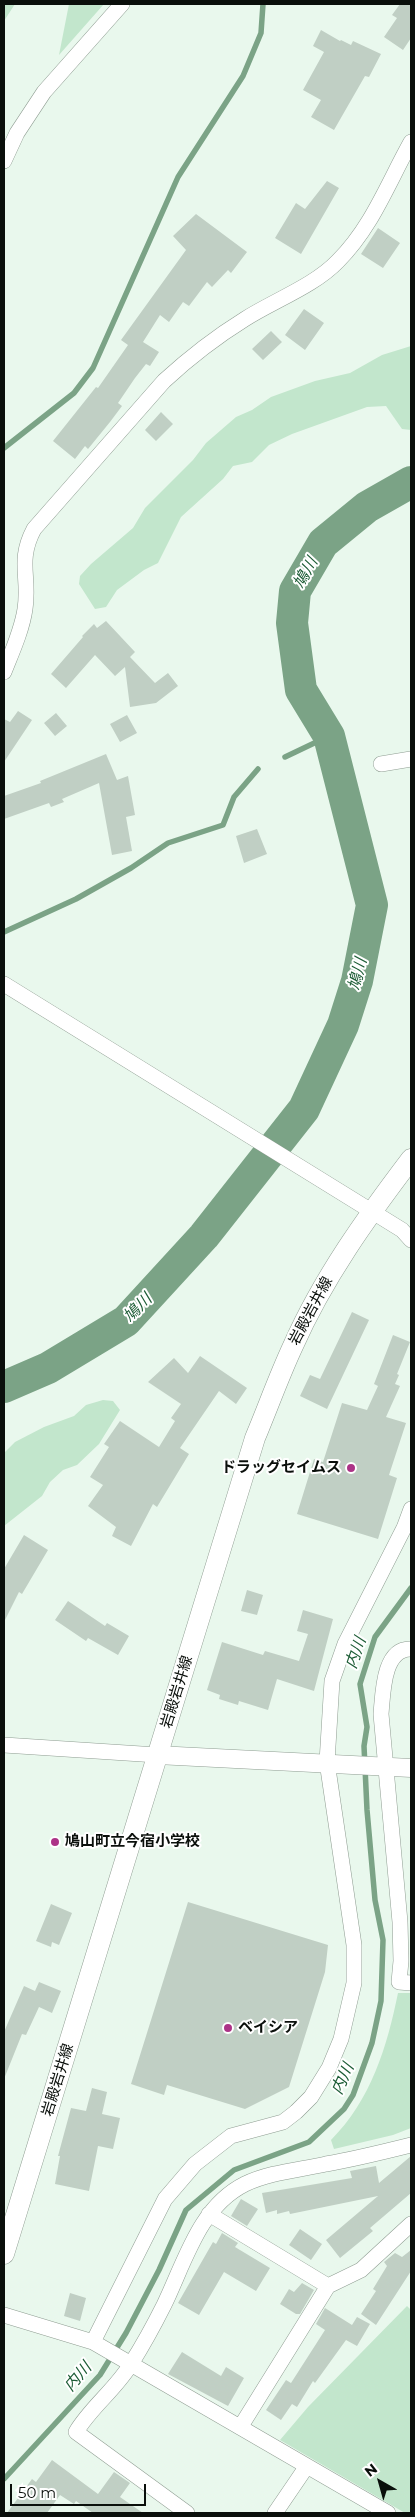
<!DOCTYPE html>
<html>
<head>
<meta charset="utf-8">
<style>
	body { margin:0 }
	#map { position:relative; width:415px; height:2517px; overflow:hidden; background:#e9f8ed; font-family:Montserrat,sans-serif }
	canvas { display:block }
	.frame { position:absolute; inset:0; border:5px solid #0a0f0b; pointer-events:none }
	.north { position:absolute; left:355px; top:2457px; width:50px; height:50px; -webkit-text-stroke:4px #fff; paint-order:stroke; rotate:322deg; font-size:14px; font-weight:700; line-height:20px; text-align:center; color:#0a0f0b }
	.north::after { content:''; display:block; margin:auto; width:18px; height:22px; background:#0a0f0b; clip-path:polygon(50% 0,100% 100%,50% 72%,0 100%) }
	.scale { position:absolute; left:10px; top:2484px; width:136px; height:22px; box-sizing:border-box; border:2px solid #0a0f0b; border-top:0; padding-left:6px; font-size:15px; line-height:18px; white-space:nowrap; color:#0a0f0b; -webkit-text-stroke:4px #fff; paint-order:stroke }
</style>
</head>
<body>
<div id="map">
<canvas width="415" height="2517"></canvas>
<div class="frame"></div>
<div class="north">N</div>
<div class="scale">50 m</div>
</div>
<script>
const c = document.querySelector('canvas').getContext('2d');
c.lineJoin = 'round';
function fillPath(path, color) { c.fillStyle = color; c.fill(path, 'evenodd'); }
function stroke(path, color, width, dash) { c.strokeStyle = color; c.lineWidth = width; c.lineCap = dash ? 'butt' : 'round'; c.setLineDash(dash || []); c.stroke(path); }
function label(font, color, halo, rows, align = 'center') {
  c.font = font + ' Montserrat,"Noto Sans JP",sans-serif'; c.lineWidth = 4; c.setLineDash([]); c.textBaseline = 'middle'; c.strokeStyle = halo; c.fillStyle = color; for (const [text, x, y, turn = 0] of rows) {
    c.save(); c.translate(x, y); c.rotate((+turn || 0) * Math.PI / 180); c.textAlign = isNaN(turn) ? turn : align; if (halo) c.strokeText(text, 0, 0); c.fillText(text, 0, 0); c.restore();
  }
}
fillPath(new Path2D(`
	M4,4H15L4,21Z
	M69,4H104L59,55Z
	M411,346V430L402,429L386,406L367,407L292,434L269,445L252,462L233,466L223,479L181,517L158,563L144,570L117,590L106,607L95,609L79,584L80,576L91,564L133,528L145,508L193,460L206,443L236,417L252,410L271,397L315,381L350,373L382,355Z
	M103,1400L113,1401L120,1410L99,1444L77,1465L63,1470L50,1482L42,1496L4,1526V1453L15,1442L44,1427L74,1416L86,1405Z
	M398,1993H411V2128L393,2135L334,2149L331,2140C371,2100 387,2047 398,1993Z
	M407,2306L411,2310V2513H405L280,2440L308,2407Z`), '#c2e6cc');
stroke(new Path2D(`
	M4,448L74,393L93,368L178,177L243,76L261,33L263,4
	M285,757L329,736
	M4,932L76,899L131,868L168,843L223,825L234,797L258,769
	M4,2479L100,2375L126,2333L159,2270L186,2210L234,2170L309,2142L344,2109L353,2095L372,2043L381,2001L383,1940L375,1900L367,1810L364,1746L367,1727L360,1684L375,1637L411,1588`), '#7ba386', 5.5);
stroke(new Path2D(`
	M4,1387L48,1368L126,1321L204,1236L304,1109L343,1025L357,981L372,905L329,736L301,690L292,623L295,591L323,543L367,507L411,482`), '#7ba386', 32);
fillPath(new Path2D(`
	M400,4H411V38L403,50L384,37L397,18L392,15Z
	M321,30L340,41L341,40L351,45L353,41L381,54L369,77L365,76L334,130L311,117L321,100L303,90L324,52L313,46Z
	M327,181L339,188L301,254L275,238L296,203L305,209Z
	M196,214L247,252L231,273L228,270L212,287L207,282L189,306L183,302L169,322L160,315L143,342L159,352L150,366L146,364L135,378L118,403L122,406L110,422L88,449L85,446L75,459L53,441L96,387L98,388L128,345L121,340L186,250L173,236Z
	M378,228L400,243L383,268L361,254Z
	M304,309L324,323L305,350L285,335Z
	M271,331L282,342L263,360L252,349Z
	M161,412L173,424L156,441L145,430Z
	M106,621L135,652L130,657L155,683L168,673L178,686L156,703L130,707L125,667L115,676L95,655L66,688L51,674L83,637L82,636L94,624L97,628Z
	M18,711L32,720L4,762V719L10,722Z
	M56,713L67,726L55,736L44,723Z
	M127,715L137,733L120,742L110,724Z
	M106,754L117,780L128,776L135,815L126,817L132,851L112,855L99,783L62,799L64,802L51,807L49,803L4,819V796L41,783L40,781Z
	M257,829L267,854L244,863L236,836Z
	M352,1312L369,1320L327,1409L300,1396L310,1375L320,1379Z
	M393,1335L410,1342L397,1374L399,1375L395,1384L400,1386L386,1417L406,1423L389,1475L397,1478L378,1539L297,1514L314,1459L323,1462L342,1403L367,1410L378,1386L374,1384Z
	M200,1356L247,1388L236,1404L219,1391L180,1448L189,1454L157,1507L153,1504L131,1546L112,1536L116,1527L88,1506L103,1485L90,1477L109,1447L104,1444L120,1421L159,1447L175,1421L171,1418L181,1404L148,1382L174,1358L188,1373Z
	M24,1535L48,1550L22,1594L19,1592L4,1622V1569Z
	M247,1590L263,1595L257,1615L241,1611Z
	M68,1601L105,1626L107,1623L129,1636L118,1655L88,1638L86,1641L55,1620Z
	M303,1610L333,1619L314,1691L277,1679L268,1710L239,1701L238,1705L219,1699L220,1695L207,1690L222,1642L263,1655L265,1651L299,1661L308,1634L297,1631Z
	M188,1902L328,1945L325,1972L289,2087L245,2109L167,2085L164,2095L131,2084Z
	M51,1904L72,1913L59,1945L52,1942L51,1947L36,1941Z
	M39,1982L61,1991L52,2013L39,2007L26,2035L22,2034L4,2079V2032L24,1986L35,1991Z
	M92,2088L107,2092L102,2114L120,2118L113,2149L98,2146L89,2191L55,2184L60,2156H58L71,2108L86,2111Z
	M411,2156V2193L370,2228L373,2231L340,2258L326,2240L378,2196L290,2214L289,2211L277,2214V2210L266,2213L262,2193L352,2178L350,2171L376,2166L379,2183Z
	M241,2199L258,2209L247,2226L231,2216Z
	M300,2229L322,2244L311,2260L289,2245Z
	M222,2233L238,2243L235,2247L270,2268L256,2291L224,2272L199,2315L178,2303L213,2242L216,2244Z
	M411,2250V2271L376,2325L361,2314L376,2291L373,2289L387,2266L384,2262L395,2253L402,2257Z
	M302,2283L314,2290L300,2314H296L280,2304L289,2289L294,2292Z
	M70,2293L86,2298L80,2321L64,2316Z
	M325,2308L352,2325L357,2317L370,2324L357,2346L346,2340L315,2383L313,2381L297,2407L292,2404L281,2420L266,2410L286,2380L291,2383L325,2330L316,2324Z
	M182,2352L221,2376L226,2367L244,2378L228,2406L168,2374Z
	M52,2460L98,2494L114,2472L130,2483L120,2497L143,2513H93L76,2501L74,2504L60,2495L47,2513H7L32,2479L36,2482Z`), '#c0cfc4');
const minor = new Path2D(`
	M4,161L17,133L44,92L122,4
	M4,672C12,652 22,630 25,609C30,577 17,561 34,529L164,381C189,358 216,337 245,319C275,300 314,286 338,261C372,227 388,183 411,142
	M381,764L411,759
	M4,984L402,1230L411,1240
	M411,1649C383,1648 383,1693 381,1714L400,1922L401,1961L399,1982L411,1983
	M4,1745L157,1755
	M209,2214L328,2286L241,2426
	M328,2286L361,2270L411,2224
	M4,2315L93,2342L388,2513
	M93,2342L165,2199L195,2164L231,2136L283,2122L296,2112L311,2097L329,2068L341,2039L354,1983V1945L327,1762L332,1681L345,1644L404,1528L411,1509
	M187,2513L76,2432C91,2407 115,2390 131,2364C143,2345 154,2325 164,2305C185,2262 199,2207 245,2184C270,2172 299,2170 326,2164C355,2159 383,2152 411,2145
	M275,2513L307,2466`);
const tertiary = new Path2D(`
	M157,1755L411,1768`);
const secondary = new Path2D(`
	M4,2254L255,1438C268,1407 279,1376 293,1346C323,1278 367,1217 411,1159`);
stroke(minor, '#8f9d92', 16);
stroke(tertiary, '#8f9d92', 19);
stroke(secondary, '#8f9d92', 21);
stroke(minor, '#fff', 15);
stroke(tertiary, '#fff', 18);
stroke(secondary, '#fff', 20);
for (const [x, y, r, color] of [
	[351,1468,5,"#ac3387"],
	[55,1842,5,"#ac3387"],
	[228,2028,5,"#ac3387"]
]) { const dot = new Path2D(); dot.arc(x, y, r, 0, 2 * Math.PI); c.fillStyle = color; c.fill(dot); stroke(dot, '#fff', 2); }
label('15px', '#0a0f0b', '#fff', [
	["岩殿岩井線",311,1311,-62],
	["岩殿岩井線",177,1692,-73],
	["岩殿岩井線",58,2080,-73]
]);
label('bold 15px', '#0a0f0b', '#fff', [
	["ドラッグセイムス",341,1468,"right"],
	["鳩山町立今宿小学校",65,1842],
	["ベイシア",238,2028]
], 'left');
label('italic 16px', '#1d5d36', '#fff', [
	["鳩川",306,573,-61],
	["鳩川",358,974,-76],
	["鳩川",138,1308,-45],
	["内川",356,1653,-71],
	["内川",343,2079,-66],
	["内川",78,2377,-49]
]);
</script>
</body>
</html>
